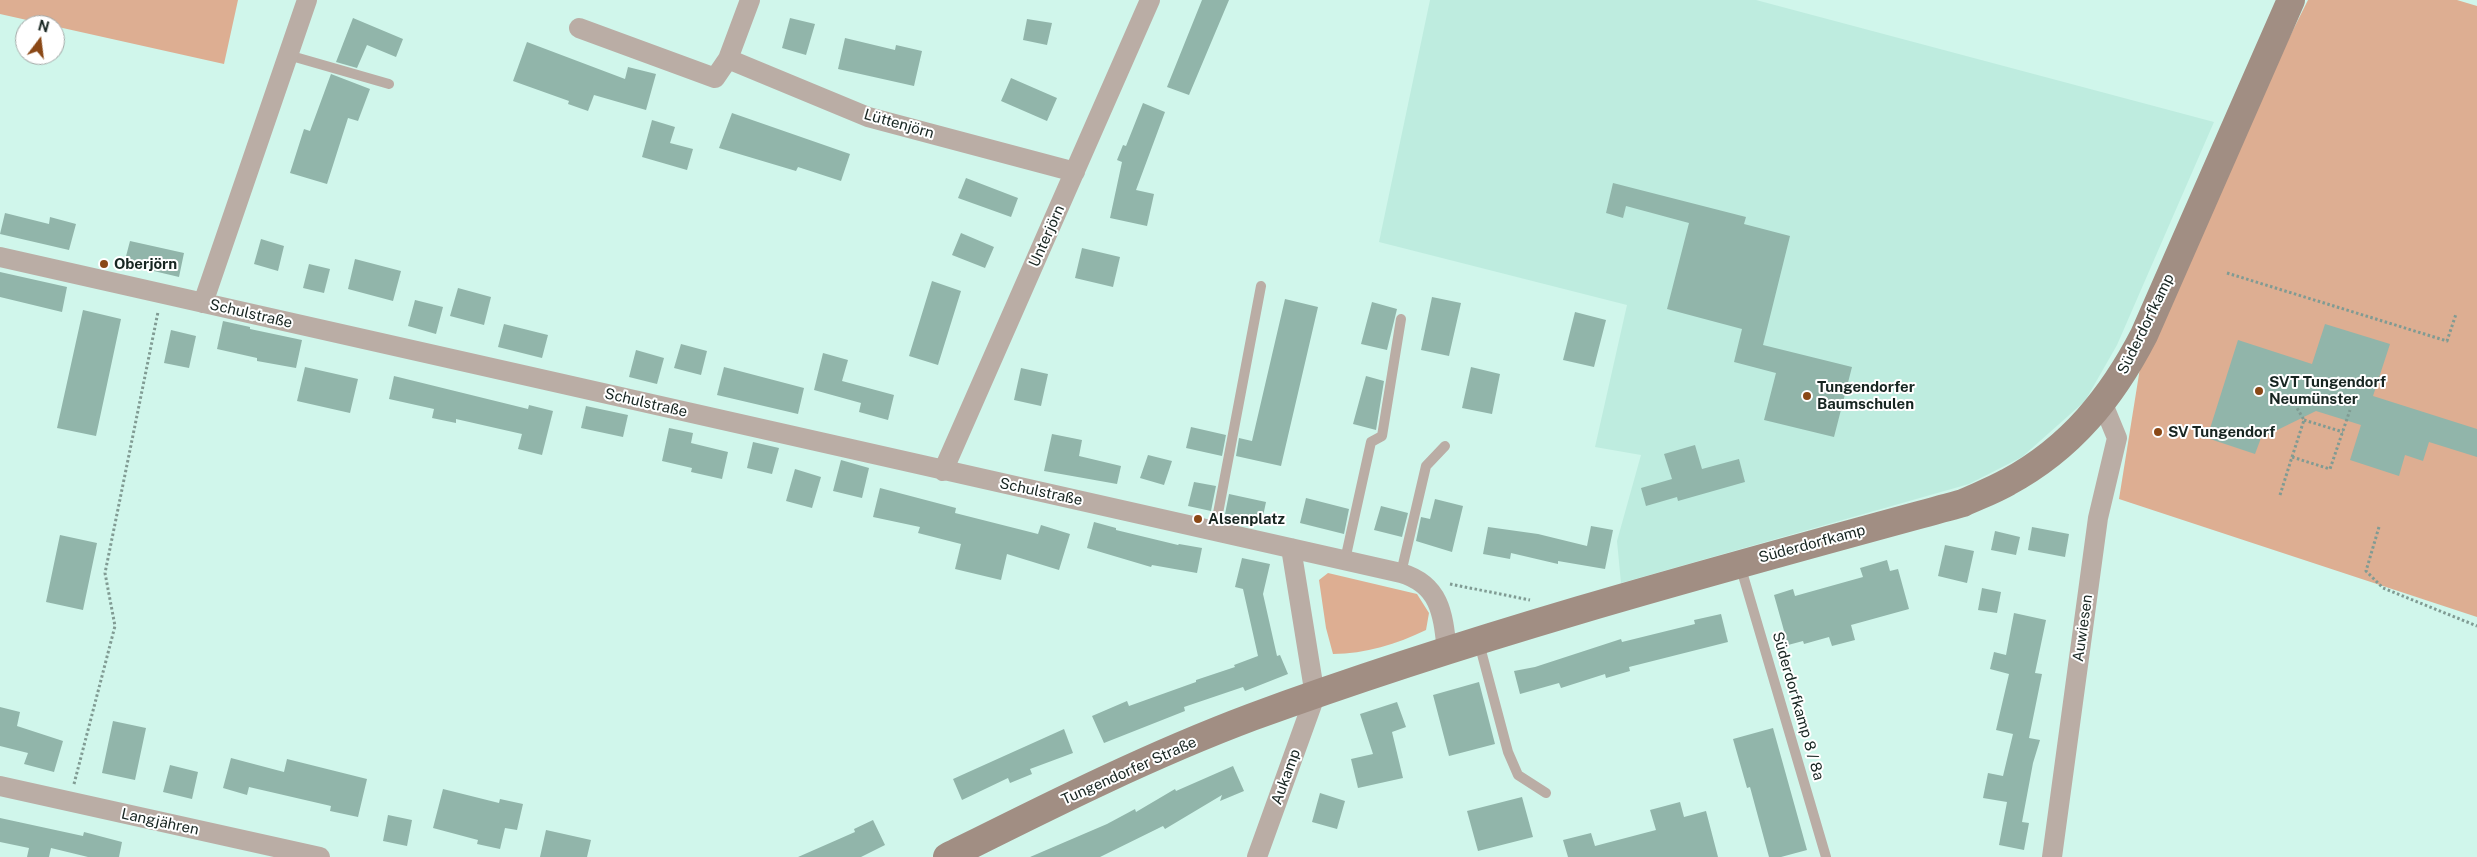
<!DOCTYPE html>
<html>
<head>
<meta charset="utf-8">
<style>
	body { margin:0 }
	#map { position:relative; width:2477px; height:857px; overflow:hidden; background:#d0f6eb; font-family:"Public Sans",sans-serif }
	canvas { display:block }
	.north { position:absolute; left:15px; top:15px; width:50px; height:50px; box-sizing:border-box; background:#fff; border:1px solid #a2a8a6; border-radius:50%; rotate:15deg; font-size:14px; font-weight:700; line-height:20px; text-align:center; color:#172521 }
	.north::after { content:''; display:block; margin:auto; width:18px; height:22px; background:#8a4816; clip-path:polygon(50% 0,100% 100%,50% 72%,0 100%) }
</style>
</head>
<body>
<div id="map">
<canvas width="2477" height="857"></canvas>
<div class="north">N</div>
</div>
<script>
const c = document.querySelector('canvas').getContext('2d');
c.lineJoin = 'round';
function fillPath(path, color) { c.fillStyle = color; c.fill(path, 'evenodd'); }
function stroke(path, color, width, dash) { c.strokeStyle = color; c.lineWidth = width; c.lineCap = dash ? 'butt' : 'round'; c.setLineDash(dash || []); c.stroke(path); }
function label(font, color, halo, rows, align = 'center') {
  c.font = font + ' "Public Sans",sans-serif'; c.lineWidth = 4; c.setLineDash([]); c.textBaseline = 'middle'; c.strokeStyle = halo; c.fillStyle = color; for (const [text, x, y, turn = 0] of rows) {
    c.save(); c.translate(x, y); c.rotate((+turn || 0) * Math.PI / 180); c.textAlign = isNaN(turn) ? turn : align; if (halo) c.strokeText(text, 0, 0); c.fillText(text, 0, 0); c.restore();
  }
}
fillPath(new Path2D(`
	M1430,0H1756L2214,122L2117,345L2085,401L2022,457L1969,484L1621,583L1617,541L1641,455L1595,447L1627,305L1379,242Z`), '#beecdf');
fillPath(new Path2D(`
	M0,0H238L224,64L0,14Z
	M2308,0H2457L2477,6V617L2119,499L2140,368L2273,70Z
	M1328,573L1417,594L1429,613L1426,630C1397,644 1365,654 1333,654L1326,628L1319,580Z`), '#ddae92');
fillPath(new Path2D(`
	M1202,0H1229L1189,95L1167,87Z
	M353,18L403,39L396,57L367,45L357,68L336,62Z
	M790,18L815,24L806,55L782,48Z
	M1027,19L1052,23L1047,45L1023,40Z
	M845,38L895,50L896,45L922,51L914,86L838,69Z
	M527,42L625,79L628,67L656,74L646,110L594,95L588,111L568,104L569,101L513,81Z
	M331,74L370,89L358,121L348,118L327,184L290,173L304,129L310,131Z
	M1011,78L1057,98L1047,121L1001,101Z
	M1143,103L1165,112L1136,190L1154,194L1147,226L1110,218L1122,162L1117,160L1123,145L1126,146Z
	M732,113L850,154L841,181L798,167L796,171L719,148Z
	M652,120L675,127L670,143L693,149L687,170L642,157Z
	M966,178L1018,198L1011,217L958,198Z
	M1613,183L1746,217L1744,224L1790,236L1763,345L1852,367L1834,437L1764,420L1776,373L1734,362L1742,329L1667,309L1689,223L1626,206L1623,218L1606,213Z
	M5,213L49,224L50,217L76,224L69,250L0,234Z
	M961,233L994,247L985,268L952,255Z
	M261,239L284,246L278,271L254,264Z
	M130,241L184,253L179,277L124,264Z
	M1082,248L1120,257L1113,287L1075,278Z
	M355,259L401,271L393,301L348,289Z
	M309,264L330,269L324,293L303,288Z
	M0,272L67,287L62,312L0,297Z
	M932,281L961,291L938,365L909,356Z
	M458,288L491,297L484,325L450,316Z
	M1432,297L1461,303L1449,356L1421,350Z
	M1285,299L1318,307L1281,466L1236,456L1239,438L1252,441Z
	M415,300L443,307L436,334L408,326Z
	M1372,302L1397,309L1387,350L1361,344Z
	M83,310L121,319L96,436L57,428Z
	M1575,312L1606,320L1594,367L1563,360Z
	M223,321L250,327V329L302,340L296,368L257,361V358L217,349Z
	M504,324L548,335L542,358L498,347Z
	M2325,324L2390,344L2373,396L2477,429V457L2429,442L2423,461L2405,455L2399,476L2350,460L2361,425L2316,411L2261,438L2255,454L2207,438L2238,340L2312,364Z
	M171,330L196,336L189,368L164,363Z
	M681,344L707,351L701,375L674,368Z
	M636,350L664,358L657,384L629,377Z
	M823,353L848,360L842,381L894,395L888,420L859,412L861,403L814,390Z
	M305,367L358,379L350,413L297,401Z
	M724,367L804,388L798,414L717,395Z
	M1471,367L1500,374L1492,414L1462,408Z
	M1021,368L1048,374L1041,406L1014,400Z
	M394,376L528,409L529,405L553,411L542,455L518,449L522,434L456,419V423L432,418L434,409L389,399Z
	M1366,376L1384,381L1376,430L1353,424Z
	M586,406L628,415L623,437L581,428Z
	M1191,427L1226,435L1222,456L1186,448Z
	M669,428L693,433L691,443L728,452L722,479L691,472L692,468L662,461Z
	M1052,434L1082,440L1079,456L1121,466L1117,484L1044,471Z
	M753,442L779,448L772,474L747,468Z
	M1695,445L1702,469L1739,459L1745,482L1678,501L1677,497L1646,506L1641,488L1672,479L1664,454Z
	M1148,455L1172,461L1164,485L1140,478Z
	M841,460L869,468L862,498L833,491Z
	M795,469L821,477L812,508L786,501Z
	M1194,482L1216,486L1211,511L1188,506Z
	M880,488L956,508L955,513L1038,534L1041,525L1070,534L1059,570L1007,554L1001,580L955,569L961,544L918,533L920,527L873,517Z
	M1229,494L1266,502L1262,521L1225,514Z
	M1306,498L1349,509L1344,534L1300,523Z
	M1435,499L1463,506L1452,552L1416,541L1421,517L1430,519Z
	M1381,506L1408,513L1402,537L1374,530Z
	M1094,522L1116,528V530L1178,545L1179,544L1202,548L1197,573L1152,565L1151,567L1087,548Z
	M1591,526L1613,530L1605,569L1558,561V564L1511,553L1510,559L1483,554L1488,527L1538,534L1587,546Z
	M2032,527L2069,534L2065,557L2028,550Z
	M1995,531L2020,537L2016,555L1991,550Z
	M60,535L97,543L83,610L46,602Z
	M1945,545L1974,551L1967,583L1938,576Z
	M1242,558L1270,564L1263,594L1277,656L1280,655L1288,674L1245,691L1243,687L1184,707L1185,711L1104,743L1092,716L1127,701L1129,706L1196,682V680L1235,667L1234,665L1258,656L1243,589L1235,587Z
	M1887,560L1890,571L1898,569L1909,609L1851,625L1855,640L1832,646L1829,637L1804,644L1803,641L1788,645L1774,595L1793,589L1795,596L1863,577L1860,568Z
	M1982,588L2001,592L1997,613L1978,610Z
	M2014,613L2046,620L2035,673L2042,674L2029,738L2040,740L2033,763L2022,822L2029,823L2024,850L1999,845L2007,802L1983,798L1988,773L2003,776L2013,734L1996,730L2009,674L1990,669L1994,652L2006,655Z
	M1721,614L1728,642L1629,667L1630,671L1606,678L1605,674L1561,688L1559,683L1520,694L1514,671L1535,667L1621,639L1622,642L1695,624L1694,620Z
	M1479,682L1495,744L1449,756L1433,695Z
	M1397,702L1406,727L1392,732L1403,778L1358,788L1351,759L1373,754L1360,714Z
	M0,707L20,712L17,726L63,741L54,772L24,764L28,753L0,746Z
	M113,721L146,728L135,780L102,773Z
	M1773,728L1807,850L1781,857H1769L1750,787L1747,788L1733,739Z
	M1064,729L1073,753L1030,769L1032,774L1010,783L1008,778L962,800L953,779Z
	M231,758L284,772L287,759L367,779L358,817L330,811L331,806L249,787L247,795L223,788Z
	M170,765L198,772L192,799L163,792Z
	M1233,766L1244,791L1220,801L1222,795L1165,829L1163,826L1100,857H1030L1107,824L1135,809L1136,812L1175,789L1176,791Z
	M443,789L499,803L500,799L523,804L517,830L505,828L500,849L477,844L478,840L433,828Z
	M1320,793L1345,801L1337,829L1312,822Z
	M1522,797L1533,837L1478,851L1467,811Z
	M1680,802L1684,817L1706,811L1718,857H1568L1563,840L1591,833L1595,846L1656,830L1650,810Z
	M388,815L412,820L407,846L383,841Z
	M0,818L83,836L84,832L122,842L119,857H88L51,848L49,857H27L29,848L0,842Z
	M873,820L885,845L861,857H798L855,832L854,829Z
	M546,830L591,840L587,857H540Z`), '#91b5aa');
stroke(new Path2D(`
	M2227,273L2447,341L2456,314
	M2304,420L2343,432
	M2292,457L2304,420L2297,408
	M2280,495L2292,457L2330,469L2350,410
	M2379,527L2366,571L2383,588L2477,626
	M1450,584L1530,600
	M74,784L115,626L105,573L158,312`), '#809b93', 3, [2.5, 2.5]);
stroke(new Path2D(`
	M288,55L389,84
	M1215,529L1261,286
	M1345,560L1371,442L1382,436L1401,319
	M1740,565L1826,857
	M1401,573L1426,466L1445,446
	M1479,643L1508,752L1518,775L1546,793`), '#baada5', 10);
stroke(new Path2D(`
	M579,28L715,78L728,59L750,0
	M728,59L868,117L1075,172
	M0,257L1401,573C1441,585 1443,615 1447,651
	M203,303L307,0
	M943,471L1150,0
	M0,786L320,857
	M1257,857L1315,696L1291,548
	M2052,857L2098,518L2117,438L2103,404`), '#baada5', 20);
stroke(new Path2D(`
	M947,857C1047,807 1148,756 1252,717C1484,632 1725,568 1963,503C1978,496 1994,490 2008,482C2071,448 2112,397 2144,335L2291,0`), '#a18e83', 28);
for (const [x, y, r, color] of [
	[104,264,5,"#8a4816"],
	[2259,391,5,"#8a4816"],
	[1807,396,5,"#8a4816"],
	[2158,432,5,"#8a4816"],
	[1198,519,5,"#8a4816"]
]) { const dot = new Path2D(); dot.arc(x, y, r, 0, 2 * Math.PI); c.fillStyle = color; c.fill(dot); stroke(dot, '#fff', 2); }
label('15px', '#172521', '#fff', [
	["Lüttenjörn",899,124,16],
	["Unterjörn",1047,236,-66],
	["Schulstraße",251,314,13],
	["Süderdorfkamp",2146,324,-64],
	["Schulstraße",646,403,13],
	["Schulstraße",1041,492,12],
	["Süderdorfkamp",1812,544,-15],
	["Auwiesen",2083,628,-82],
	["Süderdorfkamp 8 / 8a",1798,706,74],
	["Tungendorfer Straße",1129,771,-24],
	["Aukamp",1286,777,-70],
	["Langjähren",160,822,12]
]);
label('bold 15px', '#172521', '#fff', [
	["Oberjörn",114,264],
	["SVT Tungendorf",2269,382],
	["Neumünster",2269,399],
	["Tungendorfer",1817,387],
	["Baumschulen",1817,404],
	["SV Tungendorf",2168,432],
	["Alsenplatz",1208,519]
], 'left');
</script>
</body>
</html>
